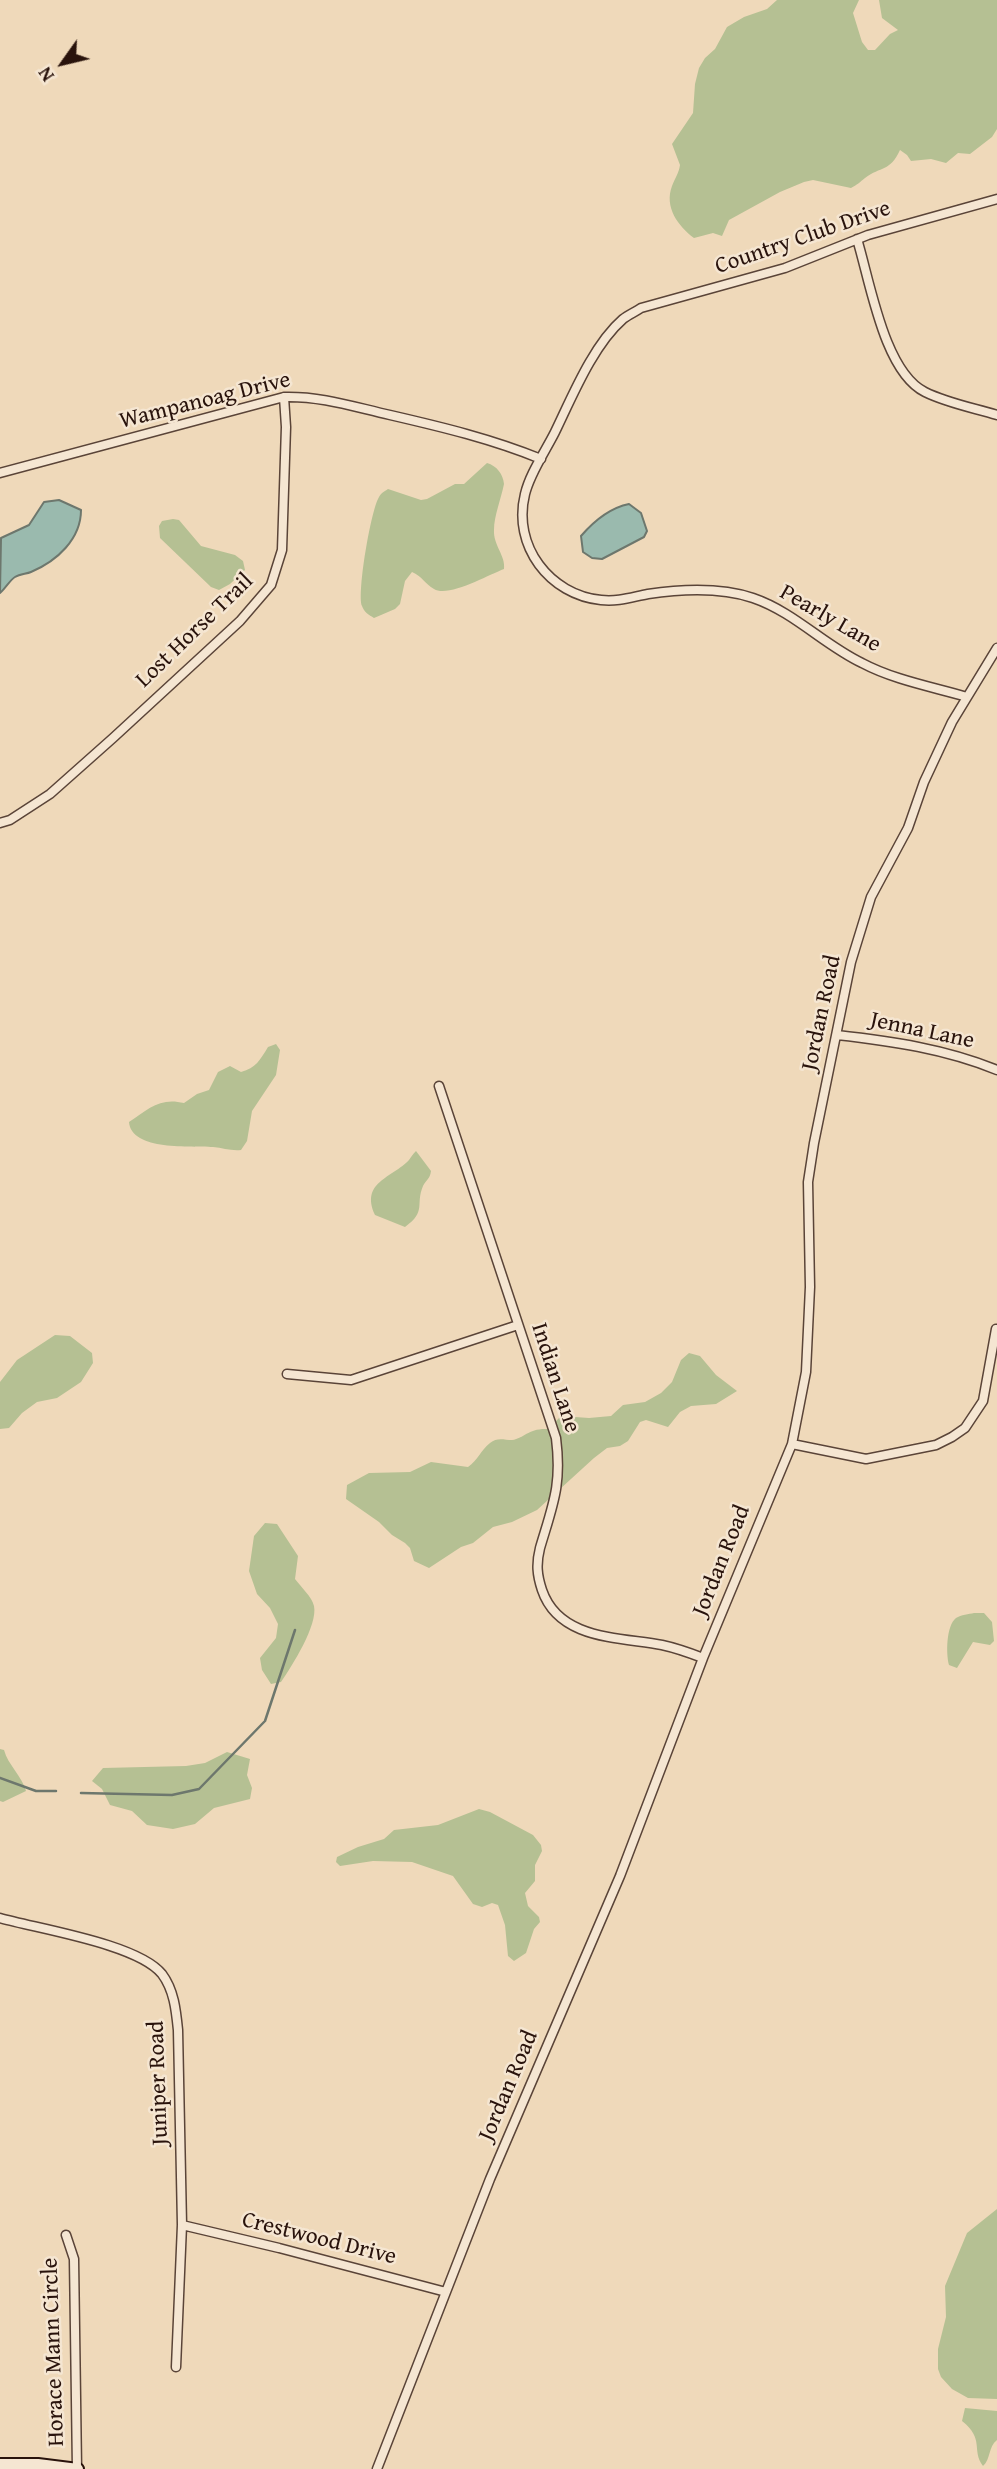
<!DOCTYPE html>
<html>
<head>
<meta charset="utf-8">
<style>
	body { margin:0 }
	#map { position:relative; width:997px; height:2469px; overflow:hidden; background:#efd9ba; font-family:"Gentium Book Plus",serif }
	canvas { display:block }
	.north { position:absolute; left:28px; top:28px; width:70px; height:70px; -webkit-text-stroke:5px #f5e6d2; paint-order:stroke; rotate:236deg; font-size:19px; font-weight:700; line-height:28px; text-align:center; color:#29130c }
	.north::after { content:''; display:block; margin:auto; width:24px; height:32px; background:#29130c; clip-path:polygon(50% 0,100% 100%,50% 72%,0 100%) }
</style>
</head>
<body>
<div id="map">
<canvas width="997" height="2469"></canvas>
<div class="north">N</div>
</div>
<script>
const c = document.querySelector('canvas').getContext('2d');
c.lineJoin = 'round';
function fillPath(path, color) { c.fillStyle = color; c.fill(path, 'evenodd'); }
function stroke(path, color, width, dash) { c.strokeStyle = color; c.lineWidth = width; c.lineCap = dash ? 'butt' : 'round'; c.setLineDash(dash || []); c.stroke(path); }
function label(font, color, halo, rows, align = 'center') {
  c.font = font + ' "Gentium Book Plus",serif'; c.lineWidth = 5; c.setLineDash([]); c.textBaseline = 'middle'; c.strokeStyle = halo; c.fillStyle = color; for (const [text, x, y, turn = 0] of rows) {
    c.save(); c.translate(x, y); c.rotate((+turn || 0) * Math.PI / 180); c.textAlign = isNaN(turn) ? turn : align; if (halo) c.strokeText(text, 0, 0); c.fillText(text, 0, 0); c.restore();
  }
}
fillPath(new Path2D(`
	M777,0H859L853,13L862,42L868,50H875L890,34L898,30L882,18L879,0H997V129L992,137L970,154L958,153L946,163L931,159L911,161L907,155L900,150C890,172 881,166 865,178C860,182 857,185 851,188L813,180L804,182L780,192L729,220L722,236L713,233L694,238C678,226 664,207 672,186C675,178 679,173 680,165L672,144L693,113L695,84L699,68L705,58L715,49L727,27L744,17L767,9Z
	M487,463C497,466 503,474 504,484C501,499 494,516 494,530C493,545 506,556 504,569C488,575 448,598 434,589C425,584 422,576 412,572L405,581L400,604L395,609L374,618C369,615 364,612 362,606C357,592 371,510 379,497C382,492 384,492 388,489L421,500L427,499L455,484H464Z
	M173,519L179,520L201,546L235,555L243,561L245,570L230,584L219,590L211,587L160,538L159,526L162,521Z
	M276,1044L280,1050L276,1075L252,1111L247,1141L241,1150C231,1151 223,1148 213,1147C192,1146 131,1151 129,1122C148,1109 160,1097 184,1103L197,1094L209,1090L218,1072L230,1066L241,1072C256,1068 260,1060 268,1047Z
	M416,1151L431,1171C430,1179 426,1180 423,1186C415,1205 427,1211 405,1227L375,1215C360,1182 392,1178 409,1160C411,1157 413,1154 416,1151Z
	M55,1335L70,1336L92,1353L93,1363L81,1382L57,1398L37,1402L22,1413L9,1428L0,1429V1382L17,1360Z
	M689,1353L700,1356L716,1375L737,1391L716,1404L691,1406L680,1412L668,1427L646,1420L640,1422L628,1441L620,1446L607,1448L594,1458L537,1510L512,1522L493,1527L473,1543L461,1547L429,1568L414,1561L410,1548L405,1543L392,1535L379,1522L346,1499L347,1485L369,1473L410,1472L431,1462L468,1467C478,1460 481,1450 490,1443C497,1437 504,1440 512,1440C525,1438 528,1428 548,1429L561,1416L589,1418L611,1416L623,1405L645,1402L661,1393L672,1382L681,1360Z
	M265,1523L277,1524L298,1556L295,1579C301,1587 312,1597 314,1606C318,1625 292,1666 281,1682L271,1684L262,1670L260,1658L276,1638L278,1624L270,1608L257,1594L249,1571L254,1536Z
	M974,1613H984L992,1622L994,1641L990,1645L973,1642L957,1668L949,1665C946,1654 946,1626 956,1618C961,1615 969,1614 974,1613Z
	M0,1749L4,1750C8,1765 22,1776 26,1791L3,1802L0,1801Z
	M227,1752L250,1759L247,1775L252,1788L250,1799L214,1808L195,1824L173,1829L147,1825L132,1811L110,1805L102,1789L92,1781L103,1768L186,1766L205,1763Z
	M479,1809L490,1812L533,1835L541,1845L542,1851L535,1865V1881L525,1893L528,1906L539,1917L540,1922L534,1929L526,1953L514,1961L508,1956L505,1925L498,1905L492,1903L482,1907L473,1904L453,1876L412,1862L373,1861L340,1866L336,1862L337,1857L358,1847L384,1839L394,1830L438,1825Z
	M997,2209V2399L968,2398L952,2389L941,2377L938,2369V2349L946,2317L945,2286L967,2233Z
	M965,2408L997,2411V2440C988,2447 991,2459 983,2466C971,2450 985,2439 962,2421Z`), '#b5c093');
const water = new Path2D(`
	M59,500L81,510C81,539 57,561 31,572C26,574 20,574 15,577C10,580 5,589 0,593L1,538L29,525L44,502Z
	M629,504L641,513L647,531L644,537L602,559L592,558L583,552L581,536C594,521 609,508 629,504Z`);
fillPath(water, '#9abaae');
stroke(water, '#6d776d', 2);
stroke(new Path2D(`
	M0,1778L36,1791H56
	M81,1793L172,1795L199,1789L265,1721L295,1630`), '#6d776d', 2.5);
const street = new Path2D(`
	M857,239C870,281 884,372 925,392C947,403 974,408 997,415
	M0,473L284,397C322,396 354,407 390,415C442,427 492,439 541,459
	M967,697C933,687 894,680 862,663C824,645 794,612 753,598C720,587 682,589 648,594C632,597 618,602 601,600C550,595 512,546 525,494C530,473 545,452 555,432C572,397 593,345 623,319C628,315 635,312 641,308L785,268L868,235L997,199
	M0,823L10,820L50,794L113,738L240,621L271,585L282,550L286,427L284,397
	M837,1035C891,1041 946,1049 997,1070
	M439,1086L556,1438C562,1485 553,1504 540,1548C536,1564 537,1575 542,1590C559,1640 619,1637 662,1645C676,1648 690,1653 703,1658
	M287,1374L351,1380L518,1325
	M792,1444L866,1459L936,1445L952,1437L965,1428L983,1401L996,1329
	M0,1918C39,1929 138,1944 162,1974C174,1990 176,2010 178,2030L182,2225L176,2367
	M182,2225L279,2248L446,2292
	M66,2235L74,2259L77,2469
	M377,2469L490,2179L620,1876L703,1658L792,1444L806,1372L810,1287L808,1182L814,1143L851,962L871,897L908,828L924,782L952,722L997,648`);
const secondary = new Path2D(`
	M0,2464H38L78,2469`);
stroke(street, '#5a4438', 11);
stroke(secondary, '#29130c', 14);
stroke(street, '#f5e6d2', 8);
stroke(secondary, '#f5e6d2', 10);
label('23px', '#29130c', '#f5e6d2', [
	["Country Club Drive",803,238,-19],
	["Wampanoag Drive",205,401,-14],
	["Pearly Lane",830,619,30],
	["Lost Horse Trail",195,631,-44],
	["Jordan Road",822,1013,-78],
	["Jenna Lane",922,1031,12],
	["Indian Lane",555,1378,72],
	["Jordan Road",722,1561,-68],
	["Juniper Road",159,2083,-92],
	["Jordan Road",509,2086,-67],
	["Crestwood Drive",319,2239,14],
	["Horace Mann Circle",54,2352,-92]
]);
</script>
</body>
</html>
